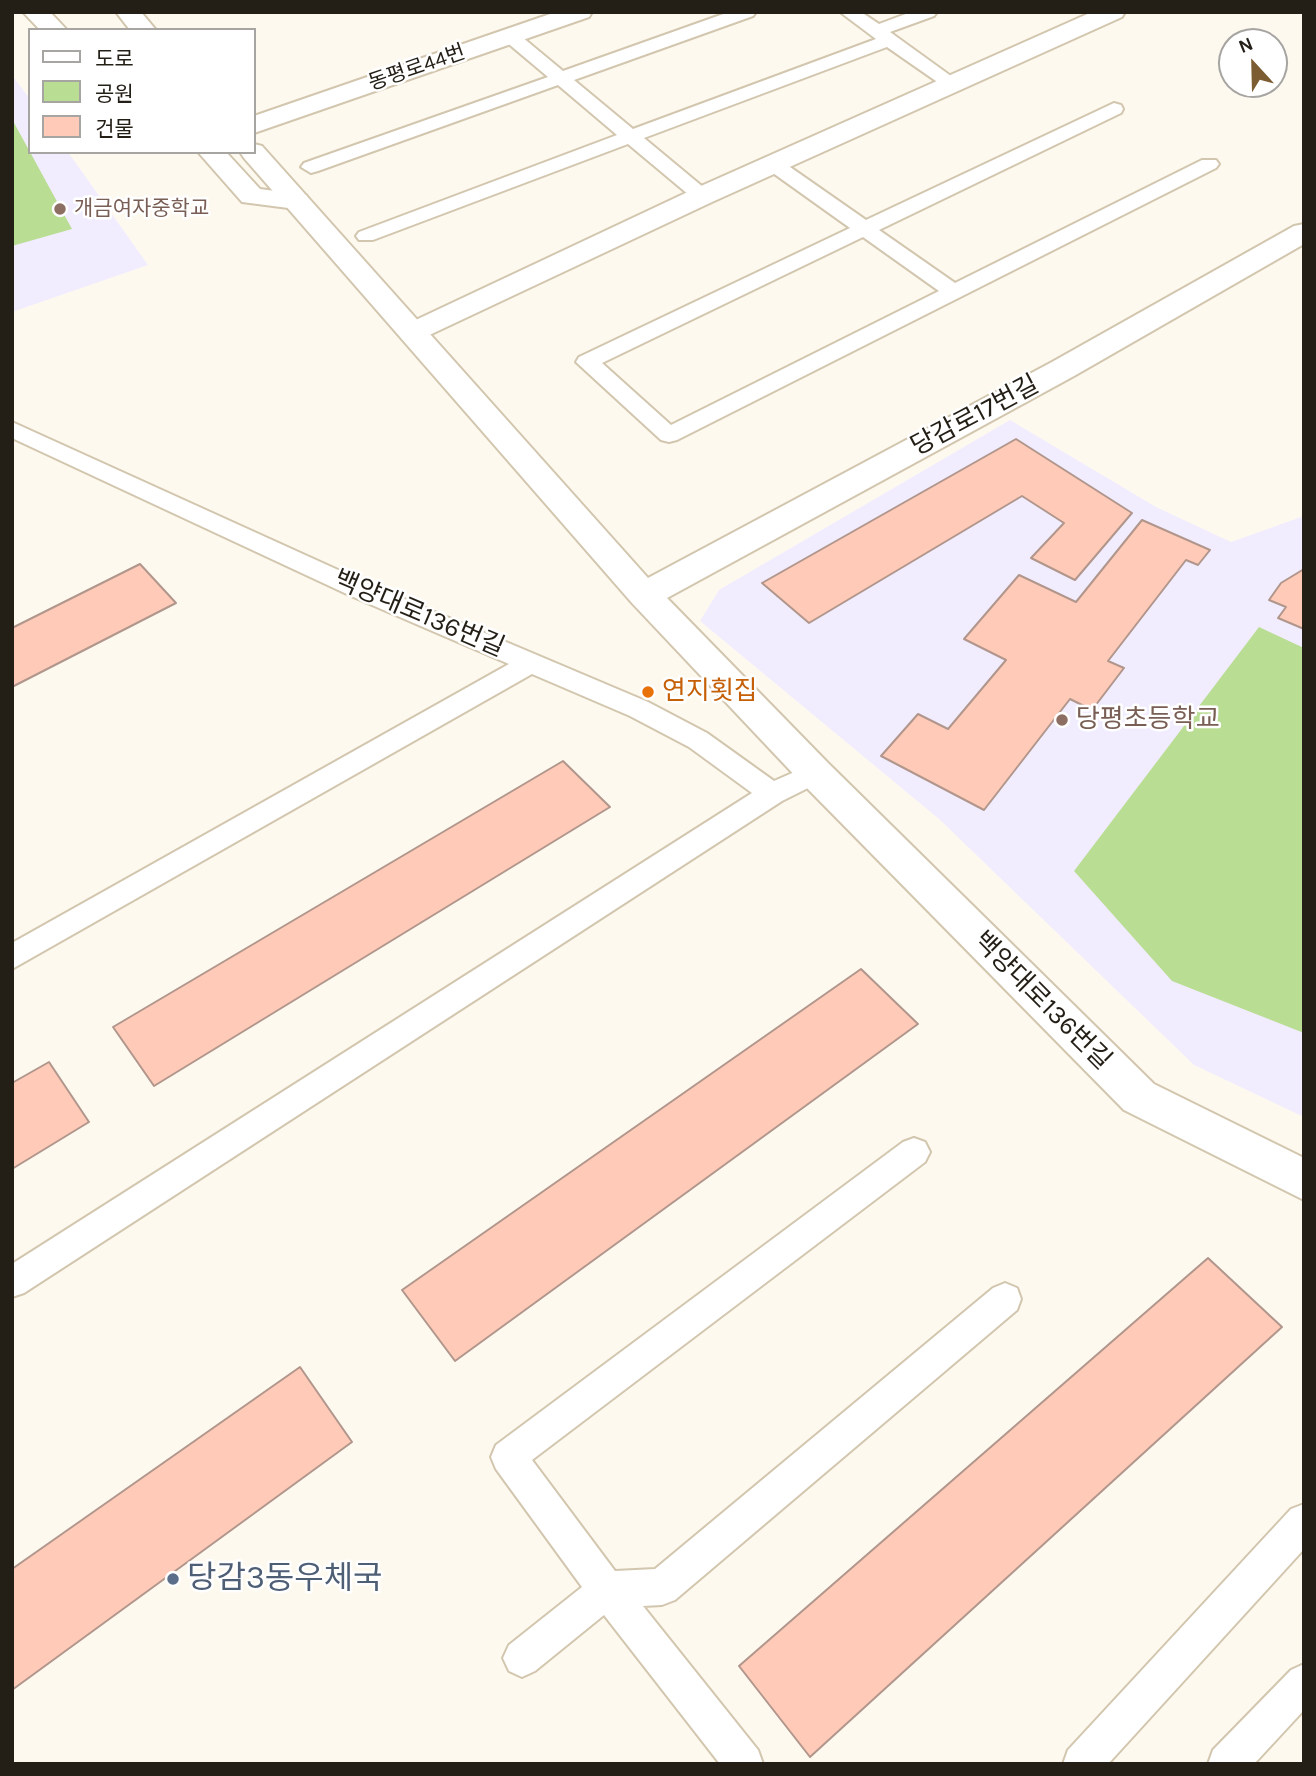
<!DOCTYPE html>
<html>
<head>
<meta charset="utf-8">
<style>
	body { margin:0 }
	#map { position:relative; width:1316px; height:1776px; overflow:hidden; background:#fef9ef; font-family:Karla,"Noto Sans KR",sans-serif }
	canvas { display:block }
	.frame { position:absolute; inset:0; border:14px solid #241f16; pointer-events:none }
	.legend { position:absolute; left:28px; top:28px; width:228px; height:126px; box-sizing:border-box; background:#fff; border:2px solid #a7a5a2; margin:0; padding:9px 12px; list-style:none; font-size:21px; color:#241f16 }
	.legend li { display:flex; align-items:center; gap:14px; height:35px }
	.legend b { width:35px; border:2px solid #a7a5a2 }
	.north { position:absolute; left:1218px; top:28px; width:70px; height:70px; box-sizing:border-box; background:#fff; border:2px solid #a7a5a2; border-radius:50%; rotate:338deg; font-size:19px; font-weight:700; line-height:28px; text-align:center; color:#241f16 }
	.north::after { content:''; display:block; margin:auto; width:24px; height:32px; background:#7c5c32; clip-path:polygon(50% 0,100% 100%,50% 72%,0 100%) }
</style>
</head>
<body>
<div id="map">
<canvas width="1316" height="1776"></canvas>
<div class="frame"></div>
<ul class="legend">
<li><b style="height:9px;background:#fff"></b>도로</li>
<li><b style="height:19px;background:#badd94"></b>공원</li>
<li><b style="height:19px;background:#ffcab7"></b>건물</li>
</ul>
<div class="north">N</div>
</div>
<script>
const c = document.querySelector('canvas').getContext('2d');
c.lineJoin = 'round';
function fillPath(path, color) { c.fillStyle = color; c.fill(path, 'evenodd'); }
function stroke(path, color, width, dash) { c.strokeStyle = color; c.lineWidth = width; c.lineCap = dash ? 'butt' : 'round'; c.setLineDash(dash || []); c.stroke(path); }
function label(font, color, halo, rows, align = 'center') {
  c.font = font + ' Karla,"Noto Sans KR",sans-serif'; c.lineWidth = 5; c.setLineDash([]); c.textBaseline = 'middle'; c.strokeStyle = halo; c.fillStyle = color; for (const [text, x, y, turn = 0] of rows) {
    c.save(); c.translate(x, y); c.rotate((+turn || 0) * Math.PI / 180); c.textAlign = isNaN(turn) ? turn : align; if (halo) c.strokeText(text, 0, 0); c.fillText(text, 0, 0); c.restore();
  }
}
fillPath(new Path2D(`
	M12,75L30,99V152H68L148,265L12,312Z
	M1010,420L1156,507L1231,542L1304,516V1117L1194,1065L939,819L700,621L719,590Z`), '#f1edff');
fillPath(new Path2D(`
	M12,119L72,229L12,246Z
	M1259,627L1304,648V1033L1172,981L1074,871Z`), '#badd94');
const building = new Path2D(`
	M1016,439L1132,513L1075,580L1031,558L1064,523L1022,496L809,623L762,583Z
	M1142,520L1210,550L1198,565L1186,560L1108,661L1124,668L1092,710L1070,699L984,810L881,756L918,714L948,729L1006,660L964,639L1019,575L1076,602Z
	M140,564L176,603L12,687V628Z
	M1304,569V629L1278,618L1286,607L1269,600L1281,583Z
	M563,761L610,807L154,1086L113,1027Z
	M861,969L918,1024L455,1361L402,1290Z
	M49,1062L89,1122L12,1169V1083Z
	M1208,1258L1282,1327L810,1757L739,1666Z
	M300,1367L352,1442L12,1690V1569Z`);
fillPath(building, '#ffcab7');
stroke(building, '#b1968c', 2);
const lane = new Path2D(`
	M729,12H756L753,16L574,80L633,129L876,39L840,12H861L879,24L911,12H937L934,16L890,32L962,84L960,88H946L887,47L644,138L709,192L712,196L709,200H695L628,144L373,240H359L356,236L359,232L617,135L558,85L318,171L311,173L301,167L304,163L548,77L504,40L501,36L504,32H516L563,71Z
	M1114,103L1121,105L1123,109L1121,113L879,230L955,283L1202,160H1216L1219,164L1216,168L677,440L669,442L661,440L576,362L579,357L850,228L766,168L763,164L766,160H780L866,220ZM863,237L939,291L671,425L602,363Z
	M12,422L369,584L648,702L707,733L774,781L815,763L824,766L828,773L824,780L782,801L24,1293L12,1297V1264L752,793L689,747L630,716L532,674L12,969V943L509,664L351,596L12,438Z
	M914,1138L925,1142L930,1152L925,1162L532,1460L615,1571L655,1569L993,1288L1005,1283L1017,1288L1021,1299L1017,1310L675,1600L662,1605L643,1606L758,1750L763,1764H720L604,1615L535,1671L522,1677L509,1671L503,1658L509,1645L582,1587L496,1469L491,1457L496,1445L903,1142Z
	M1304,1504V1549L1108,1764H1063L1068,1750L1291,1509Z
	M1304,1664V1710L1254,1764H1208L1213,1750L1291,1670Z`);
const street = new Path2D(`
	M23,12H50L67,30H40Z
	M556,12H592L589,17L254,133V116Z
	M1092,12H1125L1122,17L712,202L423,338L413,341L403,338L398,332L403,326L692,190Z
	M198,152H226L260,189L306,195L310,201L306,207L296,209L242,202Z`);
const secondary = new Path2D(`
	M116,12H141L156,30H130Z
	M254,144L262,146L648,578L1052,362L1294,226L1304,224V244L1074,376L667,598L828,763L1154,1084L1304,1158V1200L1124,1110L802,783L632,603L244,158L240,152H254Z`);
stroke(lane, '#d2c6ae', 4);
stroke(street, '#d2c6ae', 4);
stroke(secondary, '#d2c6ae', 4);
fillPath(lane, '#fff');
fillPath(street, '#fff');
fillPath(secondary, '#fff');
for (const [x, y, r, color] of [
	[60,209,7,"#8d6e63"],
	[648,692,7,"#e8710a"],
	[1062,720,7,"#8d6e63"],
	[173,1579,7,"#5c6f8a"]
]) { const dot = new Path2D(); dot.arc(x, y, r, 0, 2 * Math.PI); c.fillStyle = color; c.fill(dot); stroke(dot, '#fff', 2.5); }
label('21px', '#241f16', '#fff', [
	["동평로44번",417,68,-19]
]);
label('21px', '#785e54', '#fff', [
	["개금여자중학교",74,209]
], 'left');
label('26px', '#241f16', '#fff', [
	["당감로17번길",975,416,-28],
	["백양대로136번길",419,614,23],
	["백양대로136번길",1042,1001,45]
]);
label('26px', '#c56008', '#fff', [
	["연지횟집",662,692]
], 'left');
label('26px', '#785e54', '#fff', [
	["당평초등학교",1076,720]
], 'left');
label('32px', '#4e5e75', '#fff', [
	["당감3동우체국",187,1579]
], 'left');
</script>
</body>
</html>
